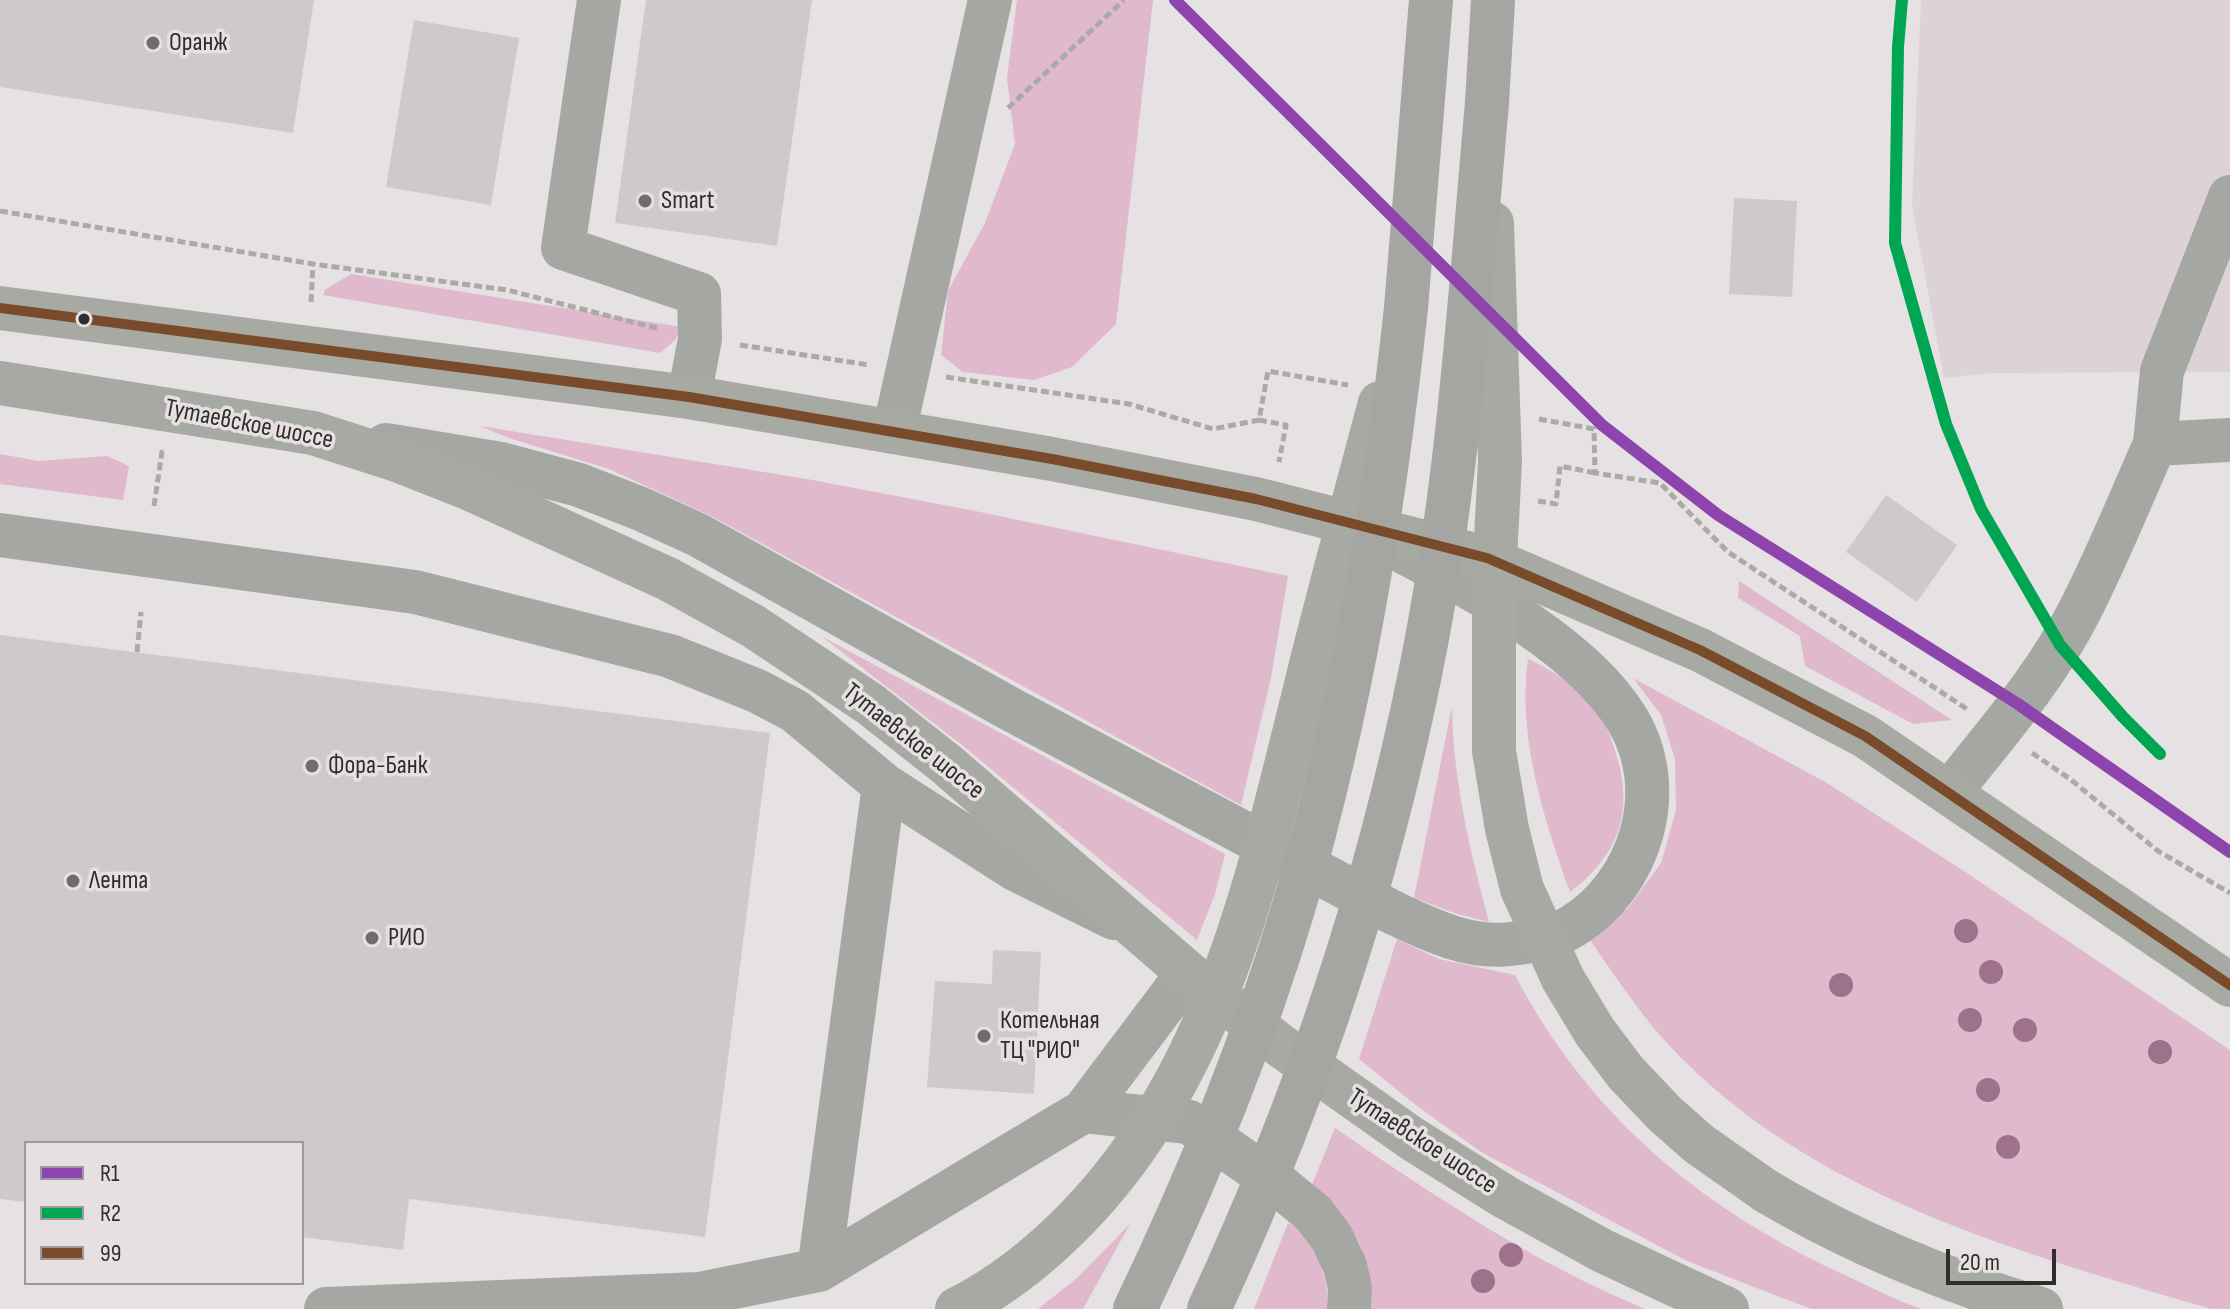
<!DOCTYPE html>
<html>
<head>
<meta charset="utf-8">
<style>
	body { margin:0 }
	#map { position:relative; width:2230px; height:1309px; overflow:hidden; background:#e6e1e3; font-family:"Sofia Sans Condensed",sans-serif }
	canvas { display:block }
	.legend { position:absolute; left:24px; top:1141px; width:280px; height:144px; box-sizing:border-box; background:#e7e0e3; border:2px solid #9e989b; margin:0; padding:10px 14px; list-style:none; font-size:24px; color:#302d2e }
	.legend li { display:flex; align-items:center; gap:16px; height:40px }
	.legend b { width:40px; border:2px solid #9e989b }
	.scale { position:absolute; left:1946px; top:1249px; width:110px; height:36px; box-sizing:border-box; border:4px solid #302d2e; border-top:0; padding-left:10px; font-size:24px; line-height:28px; white-space:nowrap; color:#302d2e; -webkit-text-stroke:6px #e7e0e3; paint-order:stroke }
</style>
</head>
<body>
<div id="map">
<canvas width="2230" height="1309"></canvas>
<ul class="legend">
<li><b style="height:10px;background:#8e44ad"></b>R1</li>
<li><b style="height:10px;background:#00a651"></b>R2</li>
<li><b style="height:10px;background:#7a4b2a"></b>99</li>
</ul>
<div class="scale">20 m</div>
</div>
<script>
const c = document.querySelector('canvas').getContext('2d');
c.lineJoin = 'round';
function fillPath(path, color) { c.fillStyle = color; c.fill(path, 'evenodd'); }
function stroke(path, color, width, dash) { c.strokeStyle = color; c.lineWidth = width; c.lineCap = dash ? 'butt' : 'round'; c.setLineDash(dash || []); c.stroke(path); }
function label(font, color, halo, rows, align = 'center') {
  c.font = font + ' "Sofia Sans Condensed",sans-serif'; c.lineWidth = 7; c.setLineDash([]); c.textBaseline = 'middle'; c.strokeStyle = halo; c.fillStyle = color; for (const [text, x, y, turn = 0] of rows) {
    c.save(); c.translate(x, y); c.rotate((+turn || 0) * Math.PI / 180); c.textAlign = isNaN(turn) ? turn : align; if (halo) c.strokeText(text, 0, 0); c.fillText(text, 0, 0); c.restore();
  }
}
fillPath(new Path2D(`
	M1921,0H2230V372L1993,373L1944,378L1912,205Z`), '#ddd2d7');
fillPath(new Path2D(`
	M1017,0H1153L1116,324L1072,367L1034,380L963,372L941,355L948,291L985,223L1015,144L1007,78Z
	M351,274L682,327L675,340L660,353L323,295L325,290Z
	M480,426L807,479L975,511L1288,576L1271,678L1241,805L713,517L609,469L509,438Z
	M0,454L39,461L107,456L129,466L123,500L0,484Z
	M1739,581L1952,720L1913,724L1805,666L1800,636L1738,598Z
	M821,636L1225,854L1215,894L1197,940L962,745Z
	M1528,659C1552,670 1576,685 1594,706C1605,719 1612,740 1617,757C1634,813 1617,857 1570,892C1544,819 1517,737 1528,659Z
	M1633,678L1827,783L1967,873L2230,1050V1309H2211C2019,1252 1808,1196 1667,1043C1637,1011 1613,972 1587,936L1628,908L1661,863L1676,810L1675,759L1661,715Z
	M1452,706C1453,780 1470,851 1489,922L1454,913L1414,898Z
	M1397,939L1439,959L1515,975C1589,1117 1704,1211 1849,1277C1873,1288 1897,1301 1922,1309H1811L1687,1261L1481,1152L1417,1106L1359,1059Z
	M1335,1128C1433,1195 1534,1263 1645,1309H1370C1368,1245 1359,1229 1311,1187Z
	M1288,1223C1314,1234 1331,1282 1327,1309H1254Z
	M1130,1224L1083,1309H1038L1077,1278Z`), '#e0b9cc');
fillPath(new Path2D(`
	M0,0H314L293,133L0,87Z
	M646,0H812L777,246L615,223Z
	M414,20L519,38L491,205L386,187Z
	M1734,198L1797,201L1792,297L1729,294Z
	M1886,495L1957,545L1917,602L1846,552Z
	M0,635L770,733L705,1237L409,1199L403,1250L302,1237V1143H26V1202L0,1199Z
	M993,950L1041,952L1034,1094L927,1087L935,981L992,984Z`), '#cecacc');
stroke(new Path2D(`
	M1008,108L1124,0
	M0,211L313,264L507,290L660,329
	M311,302L313,264
	M740,345L869,365
	M946,377L1129,404L1213,429L1259,420L1268,371L1348,385
	M1539,419L1594,429L1595,473L1660,483L1728,552L1967,709
	M1259,420L1286,425L1279,462
	M1538,501L1556,504L1560,466L1595,473
	M154,506L162,452H165
	M137,652L141,612
	M2032,753L2070,779L2158,851L2230,893`), '#aaaaa7', 5, [8, 4]);
stroke(new Path2D(`
	M599,0L563,248L699,294L700,339L689,397
	M894,432L990,0
	M2155,444L2162,371L2230,197
	M386,445L501,464L579,485L641,509L698,535L1012,710L1394,913C1430,930 1469,949 1510,944C1530,942 1555,937 1573,926C1641,884 1670,789 1627,719C1583,647 1479,592 1406,553
	M0,535L415,592L670,656L757,691L795,711L884,785L819,1270
	M884,785L1015,869L1114,918
	M1950,792C1995,735 2046,677 2079,612C2107,558 2130,500 2155,444L2230,440
	M1084,1111L1189,1122L1280,1186L1314,1214L1332,1238L1345,1266L1350,1288L1349,1309
	M326,1309L699,1294L819,1270L1084,1111L1188,973`), '#a5a8a2', 44);
stroke(new Path2D(`
	M0,308L689,397L894,432L1052,459L1256,499L1487,558L1700,650L1865,736L2230,985
	M0,383L313,433L397,460L468,488L668,579L753,626L870,704L945,763L1188,973L1281,1046L1411,1138L1505,1197L1603,1251L1727,1309
	M1766,1191C1853,1243 1944,1280 2041,1309`), '#a7aaa3', 44);
stroke(new Path2D(`
	M1487,103L1493,0
	M1406,308L1431,0`), '#a5a6a2', 44);
stroke(new Path2D(`
	M1492,223L1500,462L1494,578V751L1507,829L1522,889L1563,979L1595,1032L1626,1073L1665,1114L1699,1144L1766,1191
	M957,1309C1003,1286 1042,1254 1077,1218C1217,1075 1259,873 1306,685C1329,591 1355,497 1380,403`), '#a7aaa3', 44);
stroke(new Path2D(`
	M1135,1309C1197,1180 1252,1046 1293,909C1351,713 1384,511 1406,308
	M1209,1309C1304,1105 1377,889 1421,669C1459,482 1470,292 1487,103`), '#a5a6a2', 44);
stroke(new Path2D(`
	M0,308L689,397L894,432L1052,459L1256,499L1487,558L1700,650L1865,736L2230,985`), '#7a4b2a', 10);
stroke(new Path2D(`
	M1175,0L1602,425L1718,515L2018,704L2230,852`), '#8e44ad', 12);
stroke(new Path2D(`
	M1902,0L1898,47L1895,243L1946,424L1981,509L2060,645L2123,717L2160,754`), '#00a651', 12);
c.fillStyle = '#9e718c';
for (const [x, y] of [
	[1966,931],
	[1991,972],
	[1841,985],
	[1970,1020],
	[2025,1030],
	[2160,1052],
	[1988,1090],
	[2008,1147],
	[1511,1255],
	[1483,1281]
]) { c.beginPath(); c.arc(x, y, 12, 0, 2 * Math.PI); c.fill(); }
for (const [x, y, r, color] of [
	[153,43,8,"#706c6d"],
	[645,201,8,"#706c6d"],
	[84,319,7,"#302d2e"],
	[312,766,8,"#706c6d"],
	[73,881,8,"#706c6d"],
	[372,938,8,"#706c6d"],
	[984,1036,8,"#706c6d"]
]) { const dot = new Path2D(); dot.arc(x, y, r, 0, 2 * Math.PI); c.fillStyle = color; c.fill(dot); stroke(dot, '#e7e0e3', 3); }
label('26px', '#302d2e', '#e7e0e3', [
	["Оранж",169,43],
	["Smart",661,201],
	["Фора-Банк",328,766],
	["Лента",89,881],
	["РИО",388,938],
	["Котельная",1000,1021],
	["ТЦ \"РИО\"",1000,1051]
], 'left');
label('26px', '#302d2e', '#e7e0e3', [
	["Тутаевское шоссе",249,425,11],
	["Тутаевское шоссе",913,742,38],
	["Тутаевское шоссе",1422,1142,33]
]);
</script>
</body>
</html>
